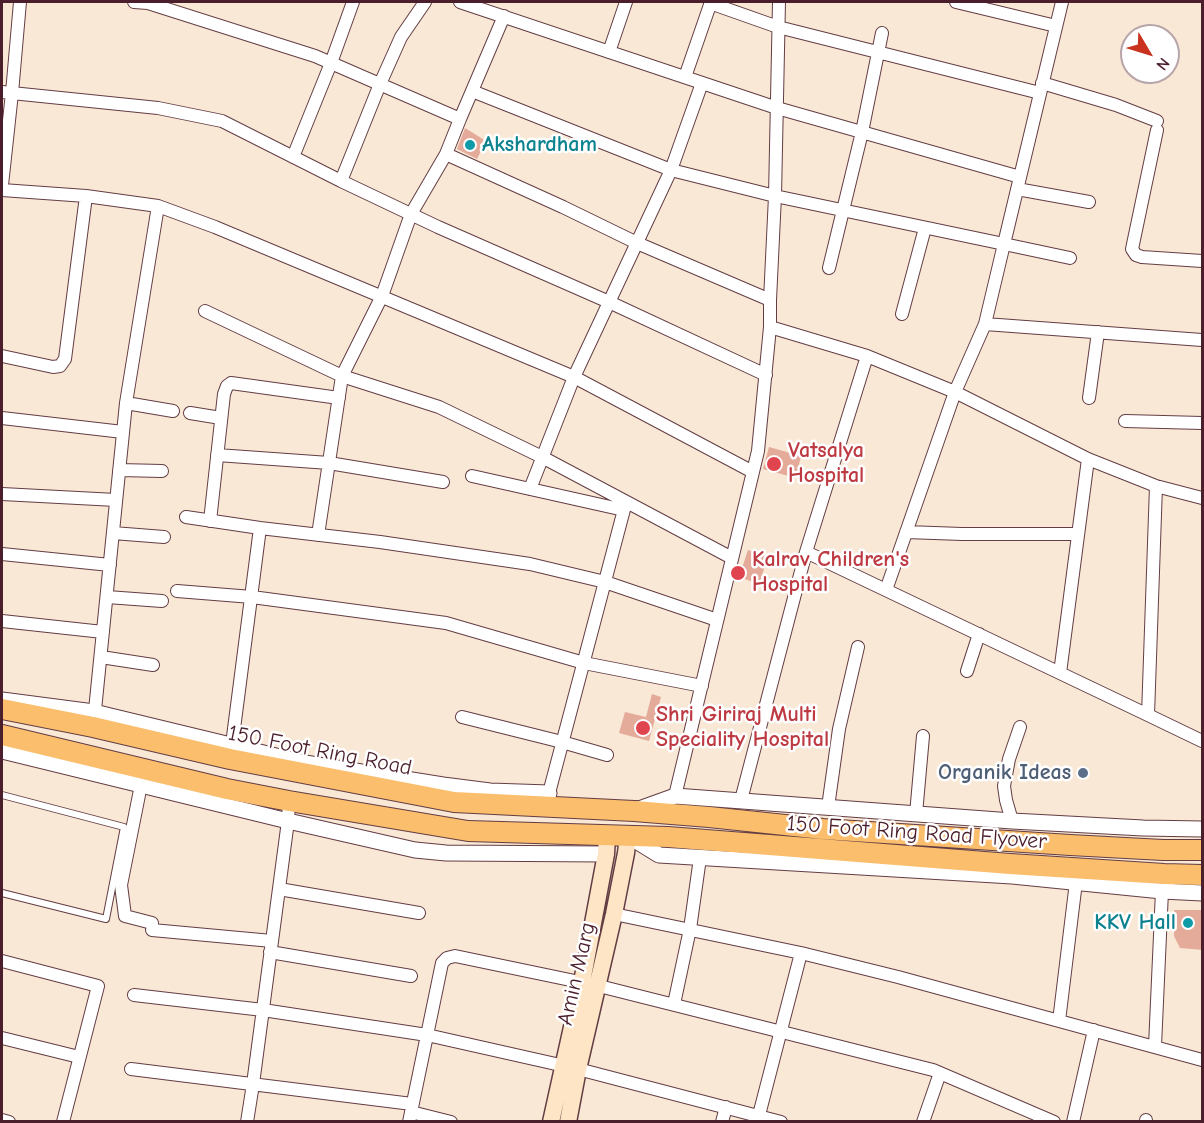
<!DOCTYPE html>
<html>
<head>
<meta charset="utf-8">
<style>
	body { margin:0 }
	#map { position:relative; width:1204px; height:1123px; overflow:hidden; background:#f8e8d5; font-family:"Comic Neue",sans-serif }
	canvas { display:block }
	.frame { position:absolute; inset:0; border:3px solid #4a1f2b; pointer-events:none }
	.north { position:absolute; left:1120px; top:24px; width:60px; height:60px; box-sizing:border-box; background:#fff; border:2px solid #b7a5aa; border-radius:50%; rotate:128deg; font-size:16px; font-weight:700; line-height:24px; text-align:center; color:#4a1f2b }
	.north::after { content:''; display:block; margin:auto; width:21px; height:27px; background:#c8321e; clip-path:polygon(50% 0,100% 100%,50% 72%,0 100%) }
</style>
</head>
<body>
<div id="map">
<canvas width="1204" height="1123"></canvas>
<div class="frame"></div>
<div class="north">N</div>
</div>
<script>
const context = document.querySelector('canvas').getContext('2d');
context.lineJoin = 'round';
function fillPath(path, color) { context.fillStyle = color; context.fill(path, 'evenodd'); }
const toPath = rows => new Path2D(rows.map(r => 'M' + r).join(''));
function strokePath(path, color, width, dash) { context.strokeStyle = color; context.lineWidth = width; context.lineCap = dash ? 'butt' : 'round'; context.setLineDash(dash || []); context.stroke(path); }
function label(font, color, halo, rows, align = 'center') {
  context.font = font + ' "Comic Neue",sans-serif'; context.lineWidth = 5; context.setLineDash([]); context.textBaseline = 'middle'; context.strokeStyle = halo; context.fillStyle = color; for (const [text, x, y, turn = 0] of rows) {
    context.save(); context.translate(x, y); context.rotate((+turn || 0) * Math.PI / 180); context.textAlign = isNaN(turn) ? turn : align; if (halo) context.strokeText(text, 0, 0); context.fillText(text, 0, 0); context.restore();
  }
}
fillPath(toPath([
	[465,128,486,141,477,159,457,149],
	[769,447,801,456,796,478,763,469],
	[748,550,768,557,759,584,739,577],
	[652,694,661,697,649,741,619,733,625,712,646,717],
	[1174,910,1203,910,1203,950,1180,948,1174,936]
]), '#e4ab9b');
const service = toPath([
	[2,795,124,827,106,919,2,893]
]);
const minor = toPath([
	[134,2,148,3,315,56,460,119,446,154,563,207,637,243,770,300],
	[460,2,777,108,1020,177],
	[956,2,1056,26],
	[1062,2,1004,244,1070,258],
	[710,3,778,27,1040,93],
	[609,52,626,2],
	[685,77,711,2],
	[1042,83,1116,105,1157,121],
	[472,91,671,170,702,83],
	[2,92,158,108,222,121,341,181,438,227,609,302,766,375],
	[460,119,504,16],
	[1157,130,1132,249,1136,255,1142,257,1202,261],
	[293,157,331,63,353,2],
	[341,181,380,84,401,37,425,2],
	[2,185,12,93,20,2],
	[1017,189,1089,202],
	[2,190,86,196,158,206,215,227,574,377,753,472],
	[829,268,862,132,882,33],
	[205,311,342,376,439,407,542,457,732,558],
	[902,314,925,228],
	[770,327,867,356,955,392,1088,459,1156,486,1202,498],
	[2,356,53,367,60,366,65,359,86,196],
	[1089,398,1098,332],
	[126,403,173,411],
	[190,413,221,418],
	[2,418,123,432],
	[1125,421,1202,423],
	[217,455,329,463,443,482],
	[119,470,162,471],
	[472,476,624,510],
	[530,489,574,377,671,170,775,196,1004,244,985,324,1202,340],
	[2,494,116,500],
	[186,517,260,528,380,542,530,564,605,582,717,620],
	[210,521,224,394,227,386,231,383,339,398],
	[906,532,962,534,1078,534],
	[113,533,164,537],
	[318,535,342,376,382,296,411,214,446,154],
	[806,552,867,356],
	[2,554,110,565],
	[886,590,955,392,985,324],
	[177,591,252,597,446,623,584,663,702,686],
	[107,597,162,601],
	[2,621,103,632],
	[101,657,153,665],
	[967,671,979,634],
	[1060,673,1088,459],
	[1148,715,1202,741],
	[462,717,562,742,607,755],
	[94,720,126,403,158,206],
	[231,752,260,528],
	[141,785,121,885,125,916,152,923],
	[549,793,626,502],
	[675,796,758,451,770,327,770,300,775,196,779,2],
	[741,800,806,552,1148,715,1156,486],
	[828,807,839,729,858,647],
	[916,814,923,736],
	[1012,821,1006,800,1004,786,1009,759,1020,727],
	[279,889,419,913],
	[614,914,801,953,759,1115],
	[152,930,272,941],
	[270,952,411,976],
	[801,953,898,977,1202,1060],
	[2,961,98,986,63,1122],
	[134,995,263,1010,427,1035,578,1069,781,1122],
	[674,1004,690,929,700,858],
	[1059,1021,1076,882],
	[2,1038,79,1057],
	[1155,1046,1162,891],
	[131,1069,412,1104],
	[411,1112,451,1122],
	[2,1120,9,1122],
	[247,1122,253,1084,288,821,289,801],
	[409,1122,442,963,447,958,455,956,599,986,933,1070,1054,1122],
	[722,1122,726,1107],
	[923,1122,940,1073],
	[1073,1122,1094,1030],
	[1146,1122,1146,1120]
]);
const tertiary = toPath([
	[2,700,94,712,305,763,443,785,490,791,549,793,545,807],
	[2,751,288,821,415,850,446,853,606,854],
	[639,809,675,796,1012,821,1143,828,1202,829],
	[628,836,659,855,1012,876,1162,891,1202,893]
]);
const secondary = toPath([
	[551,1122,582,982,606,854,607,836],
	[568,1122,578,1069,614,914,626,853,628,836]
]);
const trunk = toPath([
	[2,709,93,727,230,759,454,802,634,811,709,817,823,829,1070,845,1163,850,1202,850],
	[2,735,227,789,289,801,468,831,668,837,1010,864,1164,874,1202,875]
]);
strokePath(service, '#643d44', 8);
strokePath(minor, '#643d44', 14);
strokePath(tertiary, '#643d44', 17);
strokePath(secondary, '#643d44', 19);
strokePath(trunk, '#643d44', 22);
strokePath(service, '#fff', 6);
strokePath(minor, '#fff', 12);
strokePath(tertiary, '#fff', 15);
strokePath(secondary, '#fde5c5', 16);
strokePath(trunk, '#fabe6d', 20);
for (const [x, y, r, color] of [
	[470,145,6,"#0f9aa8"],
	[774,464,8,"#e0444e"],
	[738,573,8,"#e0444e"],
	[643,728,8,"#e0444e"],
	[1083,773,6,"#5c6f8a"],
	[1188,923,6,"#0f9aa8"]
]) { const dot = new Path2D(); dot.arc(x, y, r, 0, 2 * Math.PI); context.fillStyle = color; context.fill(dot); strokePath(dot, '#fff', 2); }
label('bold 22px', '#0d838f', '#fff', [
	["Akshardham",482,145],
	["KKV Hall",1176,923,"right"]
], 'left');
label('bold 22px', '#be3a42', '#fff', [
	["Vatsalya",788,451],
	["Hospital",788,476],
	["Kalrav Children's",752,560],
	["Hospital",752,585],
	["Shri Giriraj Multi",656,715],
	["Speciality Hospital",656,740]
], 'left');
label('22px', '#4a1f2b', '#fff', [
	["150 Foot Ring Road",320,751,11],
	["150 Foot Ring Road Flyover",917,833,4],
	["Amin Marg",577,974,-77]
]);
label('bold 22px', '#4e5e75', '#fff', [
	["Organik Ideas",1071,773]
], 'right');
</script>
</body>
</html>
